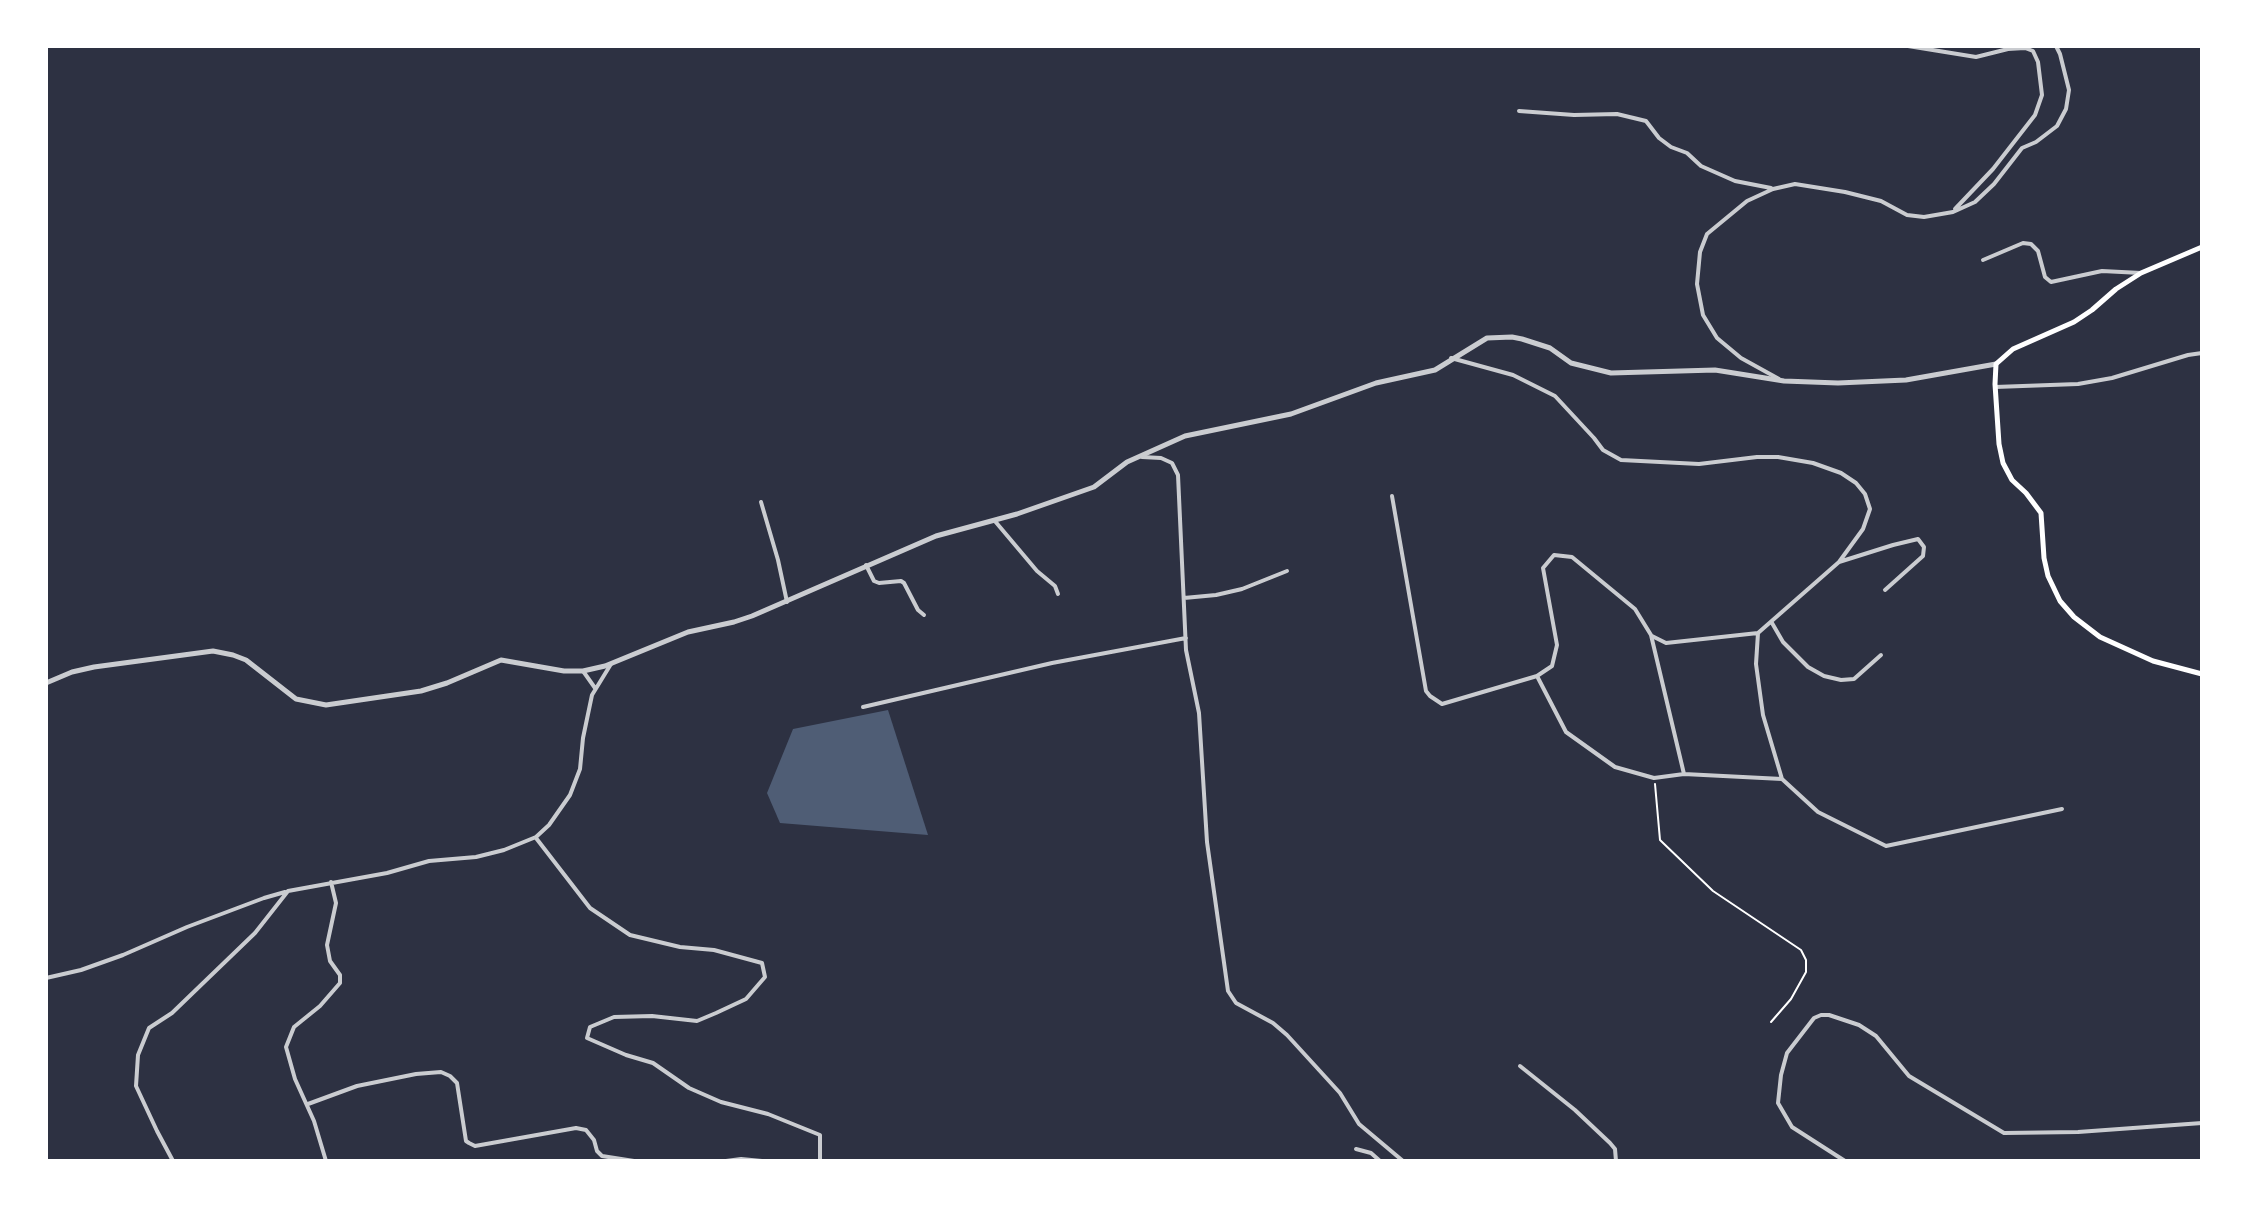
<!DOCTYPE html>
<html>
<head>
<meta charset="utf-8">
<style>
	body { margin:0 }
	#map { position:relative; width:2248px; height:1207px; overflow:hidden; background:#2d3142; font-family:"Space Grotesk",sans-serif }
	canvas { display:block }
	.frame { position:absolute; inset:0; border:48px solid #fff; pointer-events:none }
</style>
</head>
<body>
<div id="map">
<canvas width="2248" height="1207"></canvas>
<div class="frame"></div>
</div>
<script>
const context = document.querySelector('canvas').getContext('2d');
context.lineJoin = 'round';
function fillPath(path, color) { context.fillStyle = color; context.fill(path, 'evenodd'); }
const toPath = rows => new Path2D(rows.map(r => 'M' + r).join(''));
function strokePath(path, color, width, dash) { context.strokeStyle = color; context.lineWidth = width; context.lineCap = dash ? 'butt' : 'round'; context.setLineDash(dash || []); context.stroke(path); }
fillPath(toPath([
	[888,710,928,835,780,823,767,793,793,729]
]), '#4f5d75');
strokePath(toPath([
	[1655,784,1660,840,1713,891,1801,950,1806,960,1806,972,1791,999,1771,1022]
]), '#fff', 2);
strokePath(toPath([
	[1908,46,1976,57,2008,49,2025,48,2033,51,2038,62,2042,95,2035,115,1993,169,1955,209],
	[1519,111,1574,115,1617,114,1646,121,1659,138,1671,147,1687,153,1701,166,1735,181,1771,188],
	[1983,260,2023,243,2031,244,2038,251,2045,277,2051,282,2102,271,2141,273],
	[1451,358,1513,375,1555,396,1594,438,1603,450,1621,460,1699,464,1757,457,1778,457,1813,463,1841,473,1856,483,1865,494,1870,509,1863,529,1839,562],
	[1779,379,1741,358,1717,338,1703,315,1697,284,1700,252,1707,234,1747,201,1773,189,1795,184,1845,192,1881,201,1907,215,1924,217,1953,212,1975,202,1994,184,2022,148,2036,142,2057,126,2066,109,2069,90,2060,54,2056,46],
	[1995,387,2078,384,2112,378,2188,355,2202,353],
	[1142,457,1161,458,1172,463,1178,475,1186,650,1199,713,1207,842,1228,991,1236,1003,1273,1023,1287,1035,1340,1093,1359,1124,1403,1161],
	[1392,496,1426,691,1430,696,1442,704,1537,676,1552,666,1557,645,1543,568,1554,555,1572,557,1635,609,1651,635,1684,774],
	[761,502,778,560,787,602],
	[994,520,1037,571,1055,586,1058,594],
	[866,565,874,581,879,583,901,581,904,583,918,610,924,615],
	[1184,598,1216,595,1242,589,1287,571],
	[1772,623,1783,642,1808,667,1824,676,1841,680,1854,679,1881,655],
	[1758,633,1756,664,1763,715,1782,779,1818,812,1886,846,2062,809],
	[1652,636,1666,643,1758,633,1839,562,1893,545,1918,539,1924,547,1923,556,1885,590],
	[583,671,595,688],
	[1537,676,1566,732,1615,767,1654,778,1684,774,1782,779],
	[863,707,1052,663,1186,638],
	[536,838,590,908,630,935,680,947,714,950,762,963,765,977,746,999,716,1013,697,1021,652,1016,614,1017,590,1027,587,1038,626,1055,653,1063,689,1088,721,1102,768,1114,820,1135,820,1161],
	[46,978,81,970,123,955,187,927,264,898,285,892],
	[1520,1066,1575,1110,1610,1143,1615,1149,1616,1161],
	[308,1104,357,1086,416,1074,441,1072,450,1076,457,1083,466,1141,469,1143,475,1146,576,1128,586,1130,594,1140,597,1151,602,1156,634,1161],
	[1356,1149,1371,1153,1380,1161],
	[173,1161,157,1131,136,1086,138,1055,149,1028,172,1013,255,933,288,891,387,873,429,861,476,857,504,850,536,837,549,825,570,795,580,769,583,738,592,695,611,664],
	[326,1161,314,1121,295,1079,286,1047,294,1027,320,1006,340,983,340,975,330,961,327,945,336,903,331,882],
	[726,1161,741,1159,762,1161],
	[1845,1161,1792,1127,1778,1103,1781,1075,1787,1053,1814,1018,1821,1015,1829,1015,1859,1025,1876,1036,1909,1076,2004,1133,2078,1132,2202,1123]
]), '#caccd0', 4);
strokePath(toPath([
	[46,683,72,672,94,667,213,651,233,655,246,660,296,699,326,705,421,691,447,683,501,660,564,671,583,671,605,666,688,632,734,622,752,616,936,536,1017,514,1094,487,1127,462,1185,436,1291,414,1376,383,1435,370,1487,338,1512,337,1522,339,1550,348,1571,363,1611,373,1715,370,1784,381,1838,383,1906,380,1996,364]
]), '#caccd0', 5);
strokePath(toPath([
	[2202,247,2141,273,2116,289,2092,310,2074,322,2013,349,1996,364,1995,384,1999,444,2003,463,2012,480,2026,493,2041,513,2044,558,2048,576,2060,601,2074,617,2100,637,2153,661,2202,674]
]), '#fff', 5);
</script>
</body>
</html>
